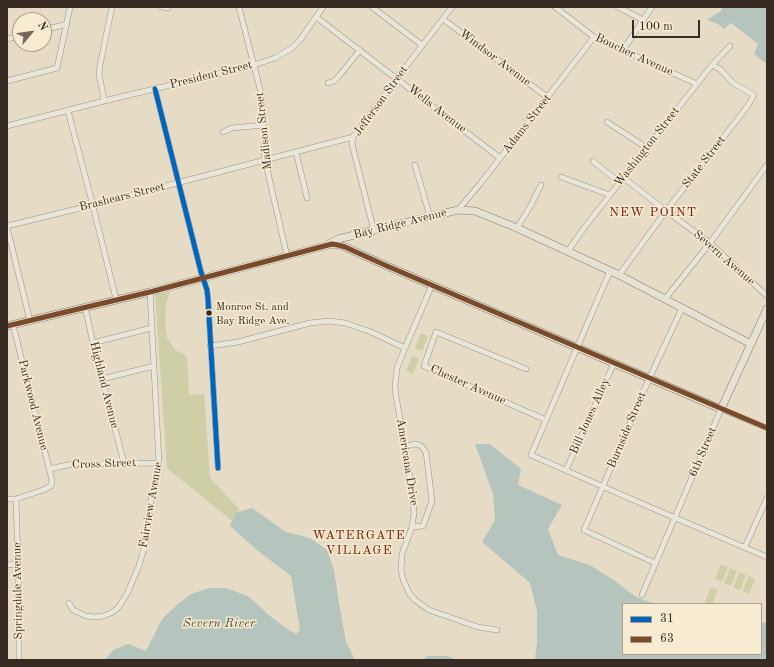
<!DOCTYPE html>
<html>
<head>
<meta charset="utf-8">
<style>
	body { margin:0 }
	#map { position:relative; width:774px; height:667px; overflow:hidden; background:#e6dcc5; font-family:"Old Standard TT",serif }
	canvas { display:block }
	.frame { position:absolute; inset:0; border:8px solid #382b23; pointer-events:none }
	.legend { position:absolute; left:622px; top:603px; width:140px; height:52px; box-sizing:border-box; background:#f7ecd1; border:1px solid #ab9f8b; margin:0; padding:5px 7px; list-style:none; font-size:12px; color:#382b23 }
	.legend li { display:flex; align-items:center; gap:8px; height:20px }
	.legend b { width:20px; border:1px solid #ab9f8b }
	.north { position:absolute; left:12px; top:12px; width:40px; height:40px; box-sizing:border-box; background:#f7ecd1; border:1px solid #ab9f8b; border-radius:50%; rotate:61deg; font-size:11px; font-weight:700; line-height:16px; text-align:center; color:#382b23 }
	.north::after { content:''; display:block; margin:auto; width:14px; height:18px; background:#75695c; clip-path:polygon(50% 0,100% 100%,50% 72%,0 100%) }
	.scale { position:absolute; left:632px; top:20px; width:68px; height:18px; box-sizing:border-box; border:2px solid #382b23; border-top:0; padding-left:5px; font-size:12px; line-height:14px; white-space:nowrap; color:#382b23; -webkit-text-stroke:3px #f7ecd1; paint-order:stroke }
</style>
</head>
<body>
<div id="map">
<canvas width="774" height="667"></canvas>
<div class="frame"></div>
<ul class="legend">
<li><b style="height:5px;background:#0065bd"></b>31</li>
<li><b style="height:5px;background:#7a4b2a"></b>63</li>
</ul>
<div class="north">N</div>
<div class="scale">100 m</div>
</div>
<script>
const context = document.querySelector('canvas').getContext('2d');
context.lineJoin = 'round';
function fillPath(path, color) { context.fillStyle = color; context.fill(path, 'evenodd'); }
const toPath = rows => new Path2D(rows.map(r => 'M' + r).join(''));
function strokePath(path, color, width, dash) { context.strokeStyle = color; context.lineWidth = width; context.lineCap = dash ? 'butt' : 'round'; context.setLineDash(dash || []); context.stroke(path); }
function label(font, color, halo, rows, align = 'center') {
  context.font = font + ' "Old Standard TT",serif'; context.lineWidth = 3; context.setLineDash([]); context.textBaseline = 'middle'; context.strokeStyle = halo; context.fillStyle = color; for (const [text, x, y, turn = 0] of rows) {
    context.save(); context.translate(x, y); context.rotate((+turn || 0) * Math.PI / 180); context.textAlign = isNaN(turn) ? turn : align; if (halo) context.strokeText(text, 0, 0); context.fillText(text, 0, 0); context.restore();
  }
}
fillPath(toPath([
	[170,292,166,304,165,323,167,338,175,350,187,356,189,395,204,394,210,478,239,509,231,520,167,468,155,294],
	[421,333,428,336,422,351,415,348],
	[412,356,419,359,413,374,406,371],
	[721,564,728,567,722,582,715,579],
	[730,568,737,571,731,586,724,583],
	[740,572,746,575,740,590,733,587],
	[749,576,755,579,749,594,742,591],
	[711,587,718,590,712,604,711,604,705,602]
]), '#cecea7');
fillPath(toPath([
	[721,7,767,7,767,64,754,54,758,44,731,23,724,29,718,24,707,20,722,10],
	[475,444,490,444,521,469,518,485,562,505,548,529,558,555,590,565,615,581,636,597,655,604,623,604,623,654,761,654,761,623,767,622,767,660,535,660,537,641,537,611,530,583,482,542,495,520,493,494],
	[252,508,286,532,310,538,327,550,334,570,339,603,346,642,355,660,105,660,113,650,128,644,146,651,162,619,178,604,191,594,209,588,226,588,248,596,269,615,283,626,296,634,300,630,291,576,258,551,230,526,235,513],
	[427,656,448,656,456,660,423,660]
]), '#b5c5bd');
const minor = toPath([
	[162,7,168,8],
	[239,7,262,97,264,125,264,151,265,160,287,256],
	[372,7,422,45],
	[555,7,594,37,697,84],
	[618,7,643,20],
	[316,17,500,158],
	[443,19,547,97],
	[44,30,67,24],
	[7,39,20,36],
	[623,50,652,7],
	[7,81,57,68,70,7],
	[328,83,334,81,339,76,360,50],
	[155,89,201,272,207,290,208,299,218,468],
	[104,101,103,94,99,75,100,65,112,7],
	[68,111,92,202,116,299],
	[607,122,647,148],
	[7,126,104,101,254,65,275,58,292,48,300,40,323,7],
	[223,132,232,128,264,125],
	[296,152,307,198],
	[593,161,620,183],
	[415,165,430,217],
	[561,177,610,195],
	[624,178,666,211,710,243,767,296],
	[458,210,480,184,594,37],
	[7,226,93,205,353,137],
	[7,227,30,321],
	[517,228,531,205,541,185],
	[374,231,353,148,352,143,353,137,397,78,452,7],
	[568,251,584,228,697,84,712,65,730,46],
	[610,271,531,455,638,502,767,557],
	[619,275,666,211,747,107,754,95,733,83,720,69,712,65],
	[432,285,405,348,397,368,395,386,396,396,412,490,414,513,412,527,402,554,401,570,403,579,409,593,415,600,429,610,478,627,497,630],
	[665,299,710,243,767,165],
	[85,307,93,343,124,463],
	[93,343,151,328],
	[210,346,238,342,310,323,329,321,345,323,354,326,371,332,405,348],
	[526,369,436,332,424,366,546,420],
	[102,379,154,366],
	[404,446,416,444,421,446,426,452,432,501,423,526,412,527],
	[49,469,72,464,159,463],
	[566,470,614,363],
	[7,499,16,499,43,490,51,486,52,480,13,325],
	[16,499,19,594,19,660],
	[745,547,767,498],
	[655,563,584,530,649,379,682,308],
	[7,565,18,564],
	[642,595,721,409,767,428],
	[69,603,73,610,86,616,95,617,103,616,111,613,118,608,127,594,139,566,147,537,151,500,159,471,159,463,150,292]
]);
const major = toPath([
	[329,244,332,242,338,239,458,210,475,211,517,228,619,275,751,344],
	[7,326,150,292,332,244,338,245,345,247,387,266,721,409,767,309]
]);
strokePath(minor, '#9b9386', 6);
strokePath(major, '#827c70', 8);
strokePath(minor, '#eae5d9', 5);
strokePath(major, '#e6e1d3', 7);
strokePath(toPath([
	[155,89,201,272,207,290,208,299,218,468]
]), '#0065bd', 5);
strokePath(toPath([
	[7,326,150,292,332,244,338,245,345,247,387,266,767,428]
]), '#7a4b2a', 5);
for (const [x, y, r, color] of [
	[209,313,3.5,"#382b23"]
]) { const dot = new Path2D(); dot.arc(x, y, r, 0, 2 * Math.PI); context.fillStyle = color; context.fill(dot); strokePath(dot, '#f7ecd1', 1.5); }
label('11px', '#382b23', '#f7ecd1', [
	["Monroe St. and",216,307],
	["Bay Ridge Ave.",216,321]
], 'left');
label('12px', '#382b23', '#f7ecd1', [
	["Boucher Avenue",634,55,25],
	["Windsor Avenue",495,58,37],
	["President Street",211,75,-14],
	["Jefferson Street",381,101,-54],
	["Wells Avenue",437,109,38],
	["Adams Street",527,124,-52],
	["Madison Street",264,131,-96],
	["Washington Street",647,147,-52],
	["State Street",704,162,-52],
	["Brashears Street",122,197,-14],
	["Bay Ridge Avenue",400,224,-14],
	["Severn Avenue",724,258,41],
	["Highland Avenue",104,385,76],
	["Chester Avenue",468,385,24],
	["Parkwood Avenue",33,405,76],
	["Bill Jones Alley",590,416,-66],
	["Burnside Street",627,430,-67],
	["6th Street",703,452,-67],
	["Americana Drive",407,462,81],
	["Cross Street",104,464,-2],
	["Fairview Avenue",151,505,-80],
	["Springdale Avenue",18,591,-91]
]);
context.letterSpacing = '1px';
label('13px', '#7a1f14', '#f7ecd1', [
	["NEW POINT",653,213],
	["WATERGATE",359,536],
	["VILLAGE",359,551]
]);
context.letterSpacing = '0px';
label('italic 13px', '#524f48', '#f7ecd1', [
	["Severn River",219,624]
]);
</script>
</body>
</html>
